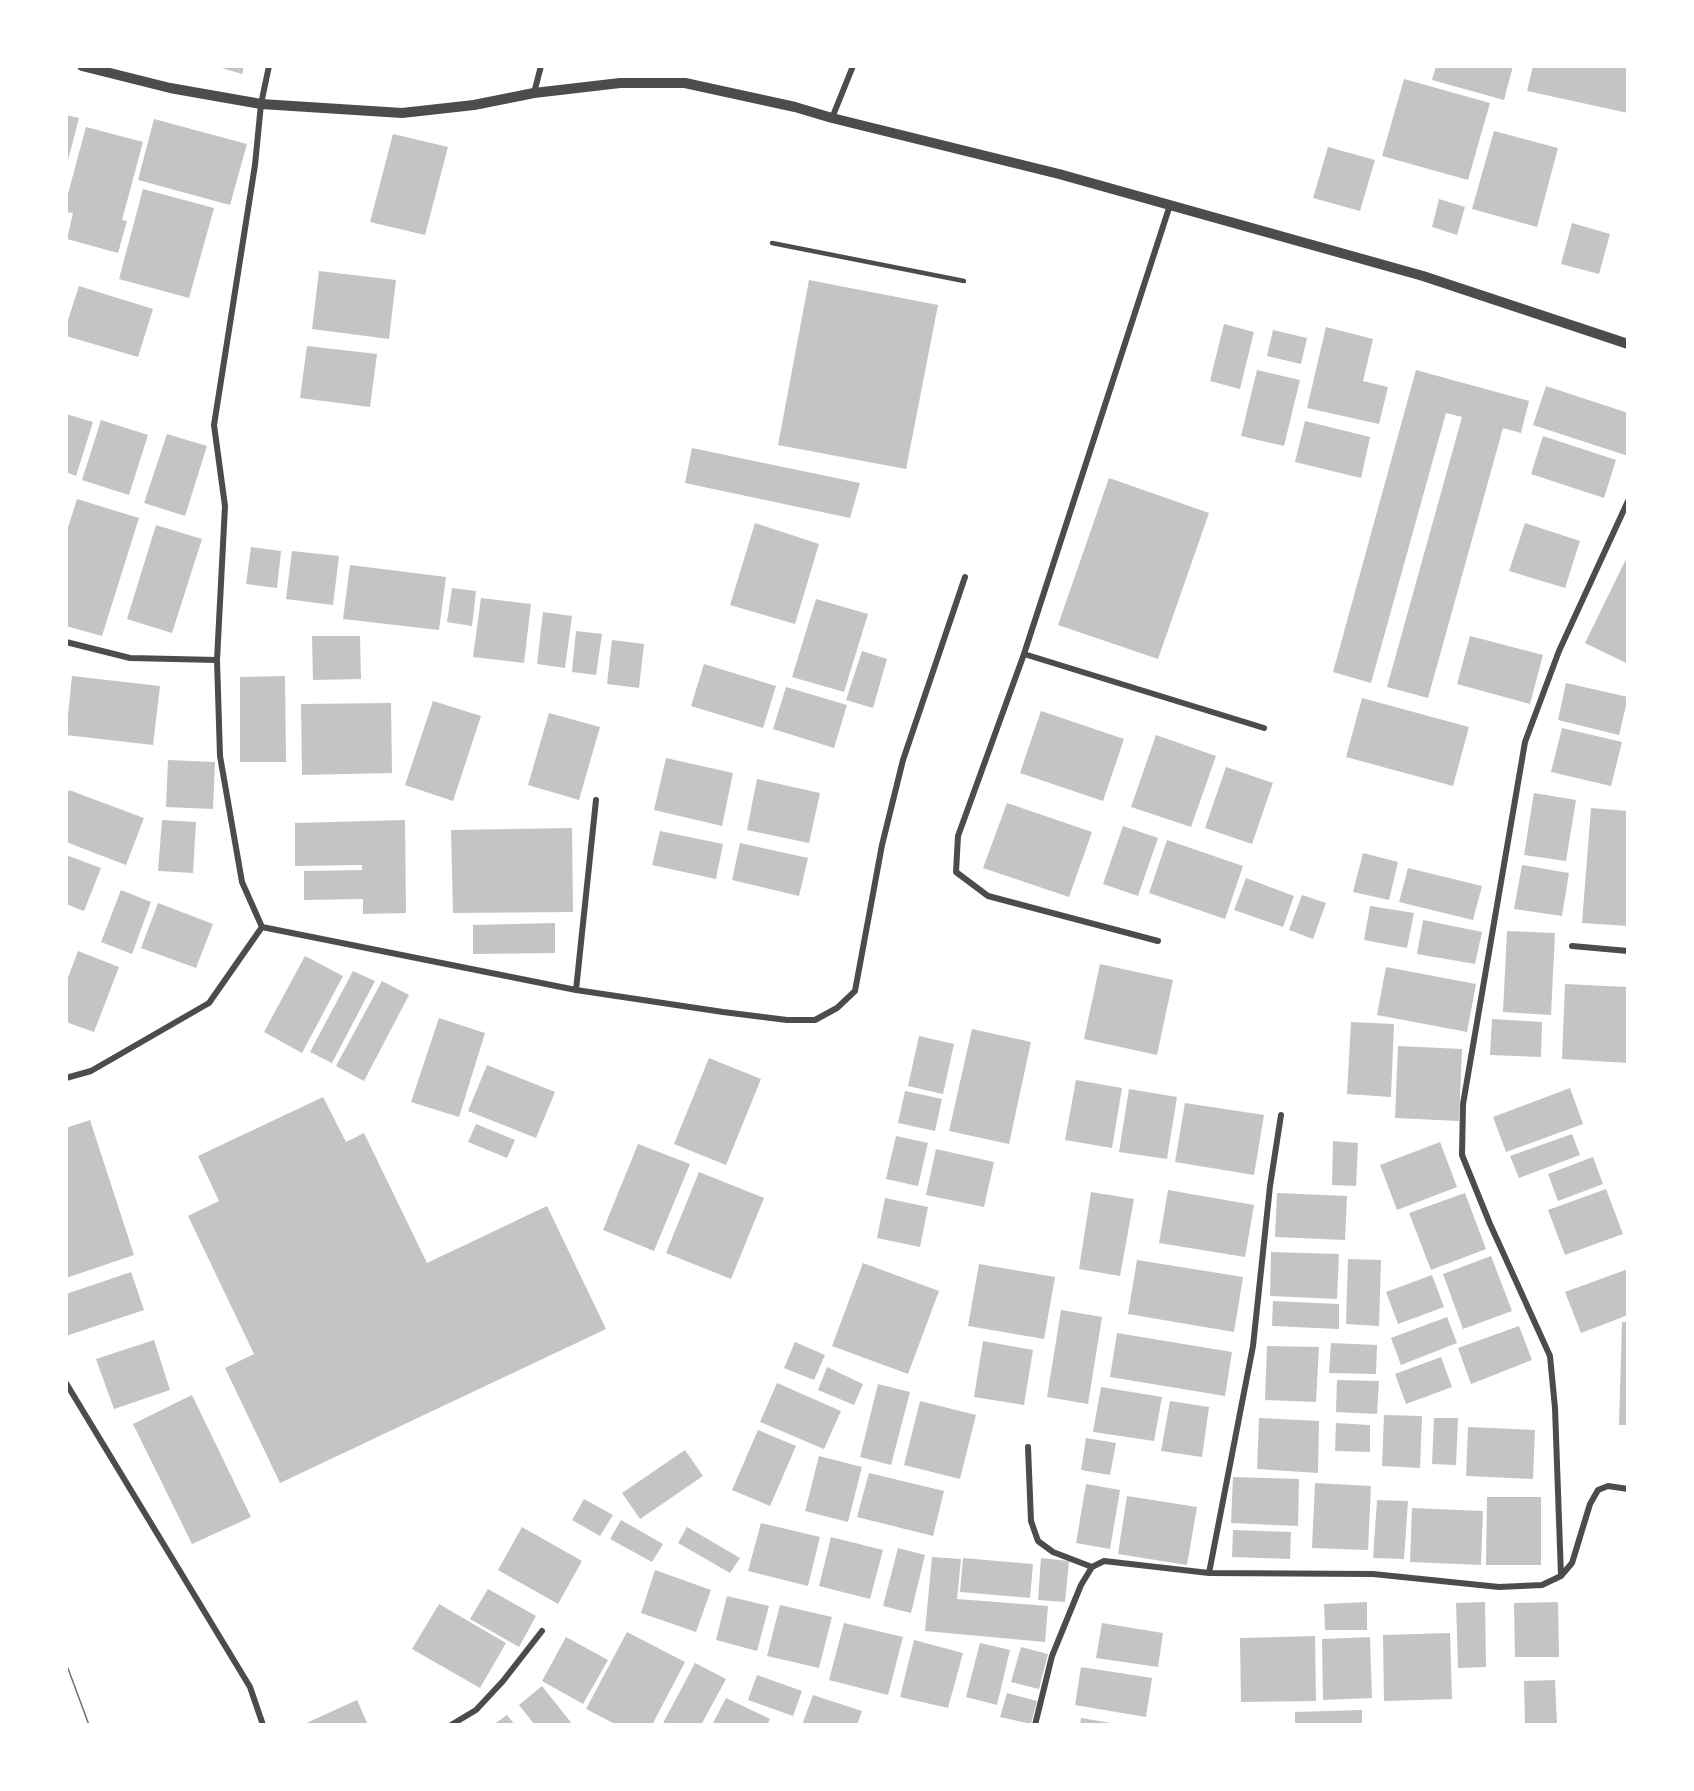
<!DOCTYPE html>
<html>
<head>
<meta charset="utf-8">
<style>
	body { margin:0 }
	#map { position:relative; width:1694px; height:1791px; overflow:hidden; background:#fff; font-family:Rubik,sans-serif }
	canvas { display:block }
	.frame { position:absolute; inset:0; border:68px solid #fff; pointer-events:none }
</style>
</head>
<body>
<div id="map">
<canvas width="1694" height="1791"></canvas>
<div class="frame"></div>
</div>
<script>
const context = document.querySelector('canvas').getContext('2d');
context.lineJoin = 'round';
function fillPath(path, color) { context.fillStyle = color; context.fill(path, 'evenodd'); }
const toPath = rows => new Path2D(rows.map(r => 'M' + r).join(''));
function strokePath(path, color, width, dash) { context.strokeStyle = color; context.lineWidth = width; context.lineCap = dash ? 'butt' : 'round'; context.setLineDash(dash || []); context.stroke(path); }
fillPath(toPath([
	[215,66,244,66,242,74],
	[1436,66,1513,66,1504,100,1432,80],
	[1533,66,1628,66,1628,113,1527,91],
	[1404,79,1490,103,1468,180,1382,156],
	[66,115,79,118,67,164,66,164],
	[154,119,247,144,230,205,138,180],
	[86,127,143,142,122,220,127,221,118,253,67,239,73,213,66,212,66,201],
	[1494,131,1558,148,1537,227,1472,209],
	[393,134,448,147,425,235,370,222],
	[1328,147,1375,160,1360,211,1313,198],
	[143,189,214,208,189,298,119,279],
	[1439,199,1465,207,1457,235,1432,227],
	[1572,223,1610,234,1599,274,1561,264],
	[319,271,396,280,389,339,312,329],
	[809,280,938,305,906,469,778,445],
	[79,286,153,309,138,357,66,336,66,326],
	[1224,324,1254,332,1240,389,1210,381],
	[1326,327,1373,339,1363,381,1388,387,1379,424,1307,408],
	[1273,330,1307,338,1301,364,1267,356],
	[307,346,377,354,370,407,300,398],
	[1257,370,1300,380,1284,446,1241,436],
	[1416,370,1529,401,1521,433,1503,428,1428,698,1387,687,1462,417,1446,413,1371,683,1333,672],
	[1546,386,1628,413,1628,456,1533,425],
	[66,414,93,422,76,476,66,472],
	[101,420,148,435,129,495,82,480],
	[1305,421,1370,437,1361,478,1295,462],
	[167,434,207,446,185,516,144,503],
	[1543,436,1616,460,1604,498,1531,474],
	[692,448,860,483,850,518,685,483],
	[1109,478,1209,513,1158,659,1058,625],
	[77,499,139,518,102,636,66,626,66,534],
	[755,523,819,544,795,624,730,605],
	[1525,523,1580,541,1565,588,1509,571],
	[156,525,202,539,172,633,127,619],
	[251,547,281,551,277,588,246,584],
	[292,551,339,556,333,605,286,599],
	[1628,555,1628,664,1585,643],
	[350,565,446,577,439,630,343,619],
	[452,588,476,591,472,626,447,622],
	[481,598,531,604,524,663,473,657],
	[816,599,868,614,844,692,792,677],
	[543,612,572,616,565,668,537,664],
	[576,631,602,634,596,675,572,672],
	[312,636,360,636,361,679,313,680],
	[1470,636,1543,655,1530,704,1457,684],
	[612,640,644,644,639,688,607,684],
	[862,651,887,659,873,708,846,700],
	[704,664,776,686,763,728,691,706],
	[72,676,160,686,153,745,66,735],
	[285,676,286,762,240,762,240,677],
	[1566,683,1628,697,1619,735,1558,720],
	[786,687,847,705,834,748,773,729],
	[1362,698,1469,727,1453,786,1346,757],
	[433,701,481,716,453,801,405,785],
	[391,703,392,773,302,775,301,704],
	[1041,711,1124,739,1103,801,1020,773],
	[549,713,600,727,579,800,528,785],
	[1562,728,1622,742,1611,786,1551,772],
	[1156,735,1216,756,1191,827,1131,807],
	[666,758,733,773,722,826,654,810],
	[168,760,215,762,213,809,166,807],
	[1226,767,1273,783,1252,844,1205,828],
	[757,779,820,793,809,843,747,830],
	[69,790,144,818,126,865,66,842,66,797],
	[1534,793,1576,800,1566,861,1524,855],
	[1007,803,1092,832,1069,897,983,868],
	[1591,808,1628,811,1628,926,1582,923],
	[162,820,196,822,193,873,158,871],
	[405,820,406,913,363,914,363,899,304,900,304,871,362,870,362,865,295,866,295,823],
	[1123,826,1158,838,1138,896,1103,884],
	[572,828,573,912,453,913,451,830],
	[660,831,723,844,716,879,652,865],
	[1167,840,1243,866,1225,919,1149,893],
	[740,843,808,858,799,896,732,880],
	[1363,853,1398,862,1389,900,1353,892],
	[66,855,101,868,84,911,66,904],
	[1522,865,1569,873,1562,916,1514,909],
	[1408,868,1482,886,1473,920,1399,902],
	[1246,878,1294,896,1283,927,1234,910],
	[121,890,151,902,132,954,101,942],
	[1302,895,1326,903,1313,939,1289,930],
	[158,903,213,924,196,968,141,948],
	[1370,906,1414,913,1407,948,1364,940],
	[1423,920,1482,932,1475,964,1417,954],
	[555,923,555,953,473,954,473,925],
	[1507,931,1555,933,1551,1015,1503,1012],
	[78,951,119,967,94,1032,66,1022,66,983],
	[305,956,343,976,302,1053,264,1032],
	[1100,964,1173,980,1157,1055,1084,1039],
	[1386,967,1476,984,1467,1032,1377,1015],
	[353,971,375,981,332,1063,310,1052],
	[382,981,409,995,364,1081,336,1066],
	[1565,984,1628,987,1628,1063,1562,1059],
	[439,1018,485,1033,459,1117,411,1102],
	[1492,1019,1542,1022,1541,1057,1490,1055],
	[1351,1022,1394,1024,1391,1097,1347,1094],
	[972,1029,1031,1042,1009,1144,949,1131],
	[919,1036,954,1044,943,1094,908,1086],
	[1398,1046,1462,1049,1459,1121,1395,1118],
	[709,1058,761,1079,726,1165,674,1144],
	[487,1065,555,1092,536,1138,468,1111],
	[1076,1080,1122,1088,1112,1148,1065,1140],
	[1570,1088,1583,1124,1506,1152,1493,1117],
	[1129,1089,1177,1097,1167,1159,1119,1152],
	[905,1091,942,1099,935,1131,898,1123],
	[323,1097,346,1142,364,1133,427,1263,547,1206,606,1329,280,1483,225,1368,254,1354,188,1216,219,1201,198,1156],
	[1185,1103,1264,1115,1254,1175,1175,1162],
	[90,1120,134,1255,66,1278,66,1128],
	[476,1124,515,1140,507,1158,468,1142],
	[1572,1134,1580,1155,1519,1178,1510,1156],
	[896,1136,928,1143,918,1186,886,1179],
	[1333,1141,1358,1143,1356,1186,1332,1185],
	[1440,1142,1457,1187,1397,1210,1380,1165],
	[638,1144,690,1164,654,1251,603,1230],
	[936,1149,994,1162,984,1207,926,1195],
	[1593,1157,1603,1184,1558,1201,1548,1174],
	[699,1172,764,1198,731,1279,666,1253],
	[1606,1189,1623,1234,1565,1255,1548,1210],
	[1168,1190,1254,1205,1245,1257,1159,1243],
	[1091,1192,1134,1199,1120,1276,1079,1269],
	[1277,1193,1347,1196,1345,1240,1275,1237],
	[1465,1193,1486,1249,1431,1270,1409,1213],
	[885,1198,928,1207,920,1247,877,1238],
	[1271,1252,1339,1254,1337,1299,1270,1296],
	[1491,1256,1512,1311,1463,1329,1443,1274],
	[1348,1259,1381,1260,1379,1326,1346,1324],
	[1137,1260,1243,1277,1234,1332,1128,1314],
	[863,1263,939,1291,908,1374,832,1346],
	[979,1264,1055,1277,1044,1339,968,1326],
	[1628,1269,1628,1315,1581,1333,1565,1292],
	[131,1272,144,1310,66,1336,66,1294],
	[1432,1275,1444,1307,1398,1324,1386,1292],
	[1273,1301,1339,1304,1339,1329,1272,1326],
	[1061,1310,1102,1317,1088,1404,1047,1397],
	[1447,1317,1457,1343,1401,1365,1391,1338],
	[1622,1322,1628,1322,1628,1425,1619,1425],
	[1519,1326,1532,1360,1471,1384,1458,1348],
	[1117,1333,1232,1352,1225,1396,1110,1377],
	[154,1340,170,1390,114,1409,96,1359],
	[983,1341,1033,1350,1024,1405,974,1397],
	[795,1342,825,1355,814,1380,784,1368],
	[1331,1343,1377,1345,1376,1374,1329,1373],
	[1267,1346,1319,1347,1316,1402,1265,1400],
	[1441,1357,1452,1387,1406,1404,1395,1374],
	[827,1367,863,1384,854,1405,818,1390],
	[1337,1380,1379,1381,1377,1414,1336,1412],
	[777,1383,841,1411,824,1449,760,1422],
	[878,1384,910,1392,891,1465,860,1457],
	[1101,1387,1162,1397,1154,1441,1093,1432],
	[192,1395,251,1517,192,1544,133,1424],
	[920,1401,976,1415,960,1479,904,1465],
	[1170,1401,1209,1407,1202,1457,1161,1451],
	[1384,1415,1422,1416,1420,1468,1382,1466],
	[1259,1418,1319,1421,1318,1473,1257,1469],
	[1434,1418,1458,1418,1456,1465,1432,1464],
	[1336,1423,1370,1425,1370,1452,1335,1451],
	[1468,1427,1535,1430,1533,1479,1466,1476],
	[758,1430,796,1446,770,1506,732,1490],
	[1086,1438,1116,1443,1110,1475,1081,1470],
	[685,1450,703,1476,640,1519,622,1493],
	[819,1456,862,1467,848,1522,805,1511],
	[869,1473,944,1491,933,1536,857,1517],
	[1233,1477,1299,1479,1298,1526,1231,1523],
	[1315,1483,1371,1486,1368,1550,1312,1548],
	[1086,1484,1120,1490,1110,1549,1076,1543],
	[1127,1496,1197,1507,1187,1565,1118,1554],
	[1487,1497,1541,1497,1541,1565,1486,1565],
	[584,1499,613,1515,600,1536,572,1520],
	[1377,1500,1408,1501,1404,1559,1373,1558],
	[1412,1508,1483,1511,1481,1565,1410,1562],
	[621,1520,663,1544,652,1562,610,1539],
	[761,1523,820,1537,808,1586,748,1571],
	[522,1527,582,1561,558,1604,498,1570],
	[687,1527,740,1558,730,1573,678,1543],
	[1233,1530,1291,1532,1290,1559,1232,1557],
	[831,1537,883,1550,870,1599,819,1586],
	[898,1548,925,1555,911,1613,883,1606],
	[932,1557,961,1559,957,1599,1048,1606,1045,1642,925,1631],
	[963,1558,1033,1564,1030,1598,960,1592],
	[1041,1558,1069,1561,1065,1602,1038,1600],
	[655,1570,711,1590,696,1632,641,1613],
	[488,1589,536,1616,519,1647,470,1619],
	[727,1596,769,1606,757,1651,716,1640],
	[1367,1602,1367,1630,1325,1630,1324,1604],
	[1485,1602,1486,1667,1458,1668,1456,1603],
	[1558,1602,1559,1657,1515,1657,1514,1603],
	[439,1604,506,1643,480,1688,412,1649],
	[780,1605,832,1617,819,1668,767,1656],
	[844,1623,903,1637,888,1695,829,1680],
	[1102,1623,1163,1633,1158,1667,1096,1658],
	[627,1632,685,1662,652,1725,617,1725,586,1709],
	[1450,1633,1452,1699,1384,1701,1383,1635],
	[1315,1636,1316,1701,1241,1702,1240,1638],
	[566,1637,608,1660,583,1704,542,1681],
	[1370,1637,1372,1698,1323,1700,1322,1639],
	[914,1640,963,1653,948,1708,900,1697],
	[980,1643,1010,1650,997,1705,966,1697],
	[1021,1647,1048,1654,1039,1689,1011,1682],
	[695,1663,726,1679,701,1725,662,1725],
	[1081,1667,1152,1678,1146,1717,1075,1705],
	[757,1675,802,1691,793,1716,748,1700],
	[1555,1680,1557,1725,1525,1725,1524,1681],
	[542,1686,573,1725,535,1725,519,1705],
	[1007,1693,1037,1701,1031,1724,1000,1717],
	[813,1695,862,1711,857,1725,802,1725],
	[726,1698,770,1719,767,1725,712,1725],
	[357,1700,368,1725,302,1725],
	[1362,1710,1362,1725,1295,1725,1295,1712],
	[507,1715,515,1725,493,1725],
	[1081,1718,1117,1724,1117,1725,1080,1725]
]), '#c4c4c4');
strokePath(toPath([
	[772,243,964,281]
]), '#4c4c4c', 4.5);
strokePath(toPath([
	[534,93,541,66],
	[832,118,853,66],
	[66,642,130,658,217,660],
	[1024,654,1264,728],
	[262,927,576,990,723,1012,787,1020,815,1020,837,1008,855,991,882,845,903,760,965,577],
	[1158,941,988,896,956,872,958,836,1024,654,1170,205],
	[1572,946,1628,951],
	[576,990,596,800],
	[66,1078,91,1071,209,1003,262,927,242,882,220,756,217,660,225,506,214,425,255,165,261,104,269,66],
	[66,1383,250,1687,263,1725],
	[1028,1447,1031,1521,1038,1541,1053,1552,1092,1567],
	[1209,1573,1253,1346,1270,1186,1281,1115],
	[1561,1576,1555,1408,1550,1356,1490,1224,1462,1155,1463,1104,1525,742,1559,651,1628,501],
	[451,1725,476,1710,503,1681,542,1631],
	[1035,1725,1052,1656,1081,1585,1092,1567,1104,1561,1209,1573,1373,1574,1499,1587,1542,1585,1561,1576,1572,1563,1590,1504,1598,1490,1608,1486,1628,1489]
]), '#4c4c4c', 6);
strokePath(toPath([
	[82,66,170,88,261,104,402,113,474,105,534,93,620,83,685,83,795,107,832,118,1059,174,1423,276,1628,344]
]), '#4c4c4c', 10);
strokePath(toPath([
	[66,1663,89,1725]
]), '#707070', 1.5);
</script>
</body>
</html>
